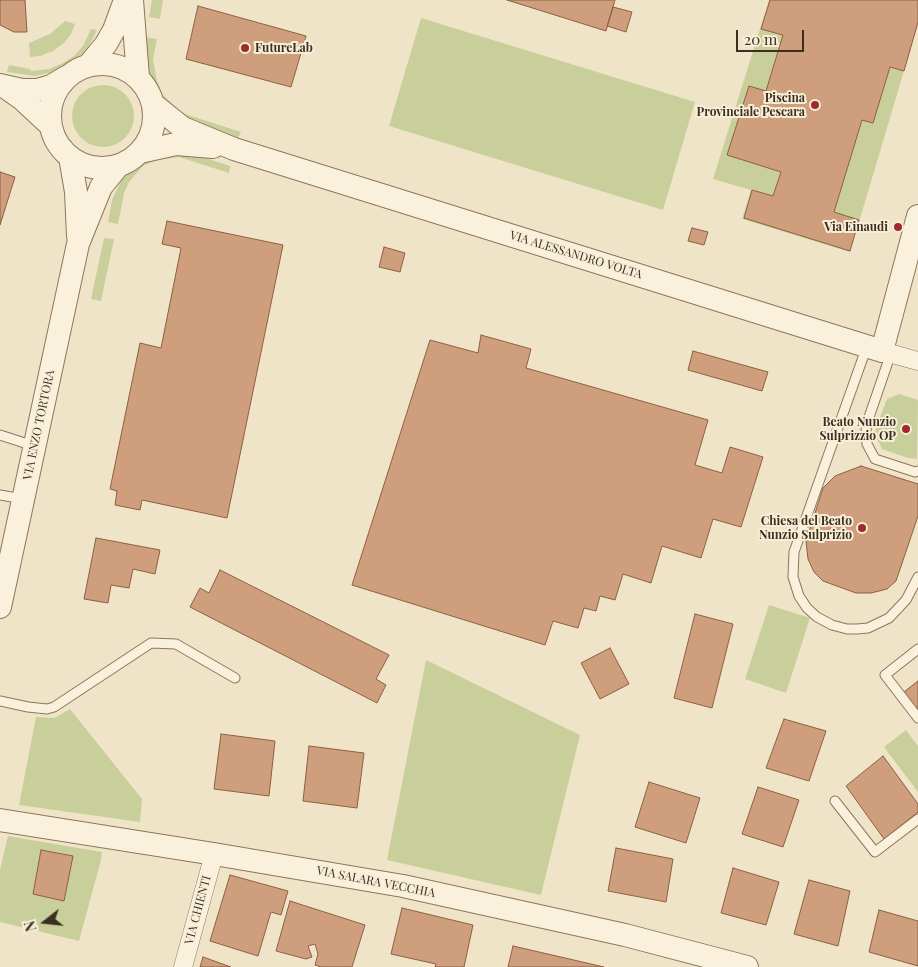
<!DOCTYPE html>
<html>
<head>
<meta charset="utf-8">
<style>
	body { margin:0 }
	#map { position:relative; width:918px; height:967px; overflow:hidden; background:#f0e4c8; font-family:"Playfair Display",serif }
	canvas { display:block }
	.north { position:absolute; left:20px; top:897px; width:50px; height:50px; -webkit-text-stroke:4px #f7eed8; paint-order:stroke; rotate:254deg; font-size:14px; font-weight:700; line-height:20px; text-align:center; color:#3d2e20 }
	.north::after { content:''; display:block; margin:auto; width:18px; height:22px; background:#3d2e20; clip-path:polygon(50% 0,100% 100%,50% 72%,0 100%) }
	.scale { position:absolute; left:736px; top:30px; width:68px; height:22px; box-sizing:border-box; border:2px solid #3d2e20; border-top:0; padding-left:6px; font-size:15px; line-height:18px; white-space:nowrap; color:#3d2e20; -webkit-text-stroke:4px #f7eed8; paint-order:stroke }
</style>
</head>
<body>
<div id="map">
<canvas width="918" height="967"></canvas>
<div class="north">N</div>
<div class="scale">20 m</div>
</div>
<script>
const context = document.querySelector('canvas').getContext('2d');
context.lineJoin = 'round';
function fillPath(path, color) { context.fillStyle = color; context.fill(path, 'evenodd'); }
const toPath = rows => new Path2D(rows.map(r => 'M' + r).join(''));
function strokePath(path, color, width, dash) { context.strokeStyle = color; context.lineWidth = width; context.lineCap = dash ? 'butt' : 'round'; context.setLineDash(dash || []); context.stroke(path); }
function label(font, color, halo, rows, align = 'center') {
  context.font = font + ' "Playfair Display",serif'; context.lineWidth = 4; context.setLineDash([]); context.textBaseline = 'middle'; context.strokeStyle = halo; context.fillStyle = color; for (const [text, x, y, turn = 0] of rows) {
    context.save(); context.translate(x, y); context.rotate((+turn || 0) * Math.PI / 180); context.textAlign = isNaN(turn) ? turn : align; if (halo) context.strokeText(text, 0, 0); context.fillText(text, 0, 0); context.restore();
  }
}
fillPath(toPath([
	[152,0,163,0,160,19,149,17],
	[769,0,918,0,918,24,850,252,742,219,751,190,713,179],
	[421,18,695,102,663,210,389,126],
	[65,21,75,24,71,34,64,43,53,51,40,56,30,57,29,43,50,34],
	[91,29,97,30,90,44,85,52,69,66,49,73,35,76,7,72,9,65,30,69,31,71,49,69,63,63,74,56,83,46],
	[146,37,157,39,153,59,157,81,163,95,182,113,241,132,238,139,191,124,157,97,148,79],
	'72 116a31 31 0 1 1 62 0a31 31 0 1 1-62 0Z',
	[174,151,203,157,230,166,229,173,179,157,156,160,143,166,129,182,124,193,118,224,108,222,112,200,124,174,141,160],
	[104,238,114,239,101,301,91,299],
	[899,394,918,400,917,459,908,458,882,449,875,434,876,427,887,399],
	[769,605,810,618,786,693,745,679],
	[426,660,580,735,541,895,387,860],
	[70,709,142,799,140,822,19,805,36,717,55,718],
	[906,730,918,746,918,792,884,747],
	[8,836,102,852,101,860,79,941,0,922,0,870]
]), '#c9cf9b');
const building = toPath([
	[0,0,25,0,27,32,14,32,0,25,0,0],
	[507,0,615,0,606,31,507,0],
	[770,0,918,0,918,22,904,71,890,67,873,123,862,120,834,212,859,220,850,251,744,218,752,190,773,196,781,172,727,155,749,86,766,91,783,35,761,29,770,0],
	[198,6,306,36,291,87,186,59,198,6],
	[613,7,632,12,626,32,607,26,613,7],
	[0,172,15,177,0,225,0,172],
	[167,221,283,245,227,518,142,500,140,510,115,505,117,491,110,489,140,343,161,348,181,248,162,244,167,221],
	[692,228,708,232,704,245,688,241,692,228],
	[384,247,405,253,400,272,379,267,384,247],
	[481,335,531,349,526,368,708,420,695,465,722,473,730,447,763,457,741,527,713,519,701,558,662,546,651,583,623,574,615,600,600,596,596,611,584,608,578,628,553,621,545,645,352,585,430,340,478,353,481,335],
	[693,351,768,372,762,391,688,370,693,351],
	[861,466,918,484,918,516,896,581,887,589,871,593,856,593,823,581,814,572,808,559,806,541,823,488,835,476,861,466],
	[96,538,160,550,155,574,133,569,129,588,111,585,108,603,84,599,96,538],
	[220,570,389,655,376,679,386,685,377,703,190,607,200,588,209,593,220,570],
	[695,614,733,624,712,708,674,698,695,614],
	[610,648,629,684,600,699,581,663,610,648],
	[918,681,918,710,904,692,918,681],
	[784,719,826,731,809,781,766,768,784,719],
	[221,734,275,741,269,796,214,789,221,734],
	[309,746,364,753,357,808,303,801,309,746],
	[883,756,918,804,918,812,884,839,846,786,883,756],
	[649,782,700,798,686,843,635,827,649,782],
	[758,787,799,800,783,847,742,834,758,787],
	[616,848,673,859,666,902,608,891,616,848],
	[41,850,73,856,64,901,33,894,41,850],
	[733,868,779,882,766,925,721,913,733,868],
	[230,875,288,891,281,915,271,912,258,956,210,941,230,875],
	[809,880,850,891,838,946,794,934,809,880],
	[290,901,365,925,352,967,321,967,315,965,318,954,315,944,308,946,312,957,306,959,276,951,290,901],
	[402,908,473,925,464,967,435,967,436,964,391,954,402,908],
	[879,910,918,921,918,966,869,952,879,910],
	[513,946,604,967,508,967,513,946],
	[203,957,231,967,200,967,203,957]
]);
fillPath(building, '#cf9f7d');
strokePath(building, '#8d5f41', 1);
const service = toPath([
	[867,346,794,552,793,577,799,596,807,608,817,617,832,625,847,629,857,629,868,628,889,618,906,600,918,577],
	[891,353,866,426,867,444,875,459,915,472,918,471],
	[0,435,34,446],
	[0,495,23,499],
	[918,649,885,675,918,718],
	[0,701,28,707,47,709,54,707,151,643,176,644,235,678],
	[835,801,875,852,918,819]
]);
const minor = toPath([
	[882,351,918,361],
	[183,967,214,854]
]);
const tertiary = toPath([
	[132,0,138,77],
	'50 116a52 52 0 1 1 104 0a52 52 0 1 1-104 0Z',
	[88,66,106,44,114,30,125,0],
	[0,85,22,90,37,90,51,86,68,76],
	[5,87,22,99,51,126],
	[153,104,183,128,234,149,882,351,918,216],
	[140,152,176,144,213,147],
	[70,157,76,192,78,236],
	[0,607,78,244,101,187,118,166],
	[0,820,214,854,403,886,625,935,747,967]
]);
strokePath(service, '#8d765c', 11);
strokePath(minor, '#8d765c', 19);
strokePath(tertiary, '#8d765c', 24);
strokePath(service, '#faf1dc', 9);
strokePath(minor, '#faf1dc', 18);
strokePath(tertiary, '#faf1dc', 22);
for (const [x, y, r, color] of [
	[245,48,5,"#9e2a2b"],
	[815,105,5,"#9e2a2b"],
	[898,227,5,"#9e2a2b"],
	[906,429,5,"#9e2a2b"],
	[862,528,5,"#9e2a2b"]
]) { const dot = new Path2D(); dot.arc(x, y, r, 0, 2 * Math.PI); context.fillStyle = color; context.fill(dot); strokePath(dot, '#f7eed8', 2); }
label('bold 12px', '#3d2e20', '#f7eed8', [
	["FutureLab",255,48,"left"],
	["Piscina",805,98],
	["Provinciale Pescara",805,112],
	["Via Einaudi",888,227],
	["Beato Nunzio",896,422],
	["Sulprizzio OP",896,436],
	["Chiesa del Beato",852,521],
	["Nunzio Sulprizio",852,535]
], 'right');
label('12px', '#3d2e20', '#f7eed8', [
	["VIA ALESSANDRO VOLTA",576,255,17],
	["VIA ENZO TORTORA",39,425,-78],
	["VIA SALARA VECCHIA",376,882,11],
	["VIA CHIENTI",198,910,-75]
]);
</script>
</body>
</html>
